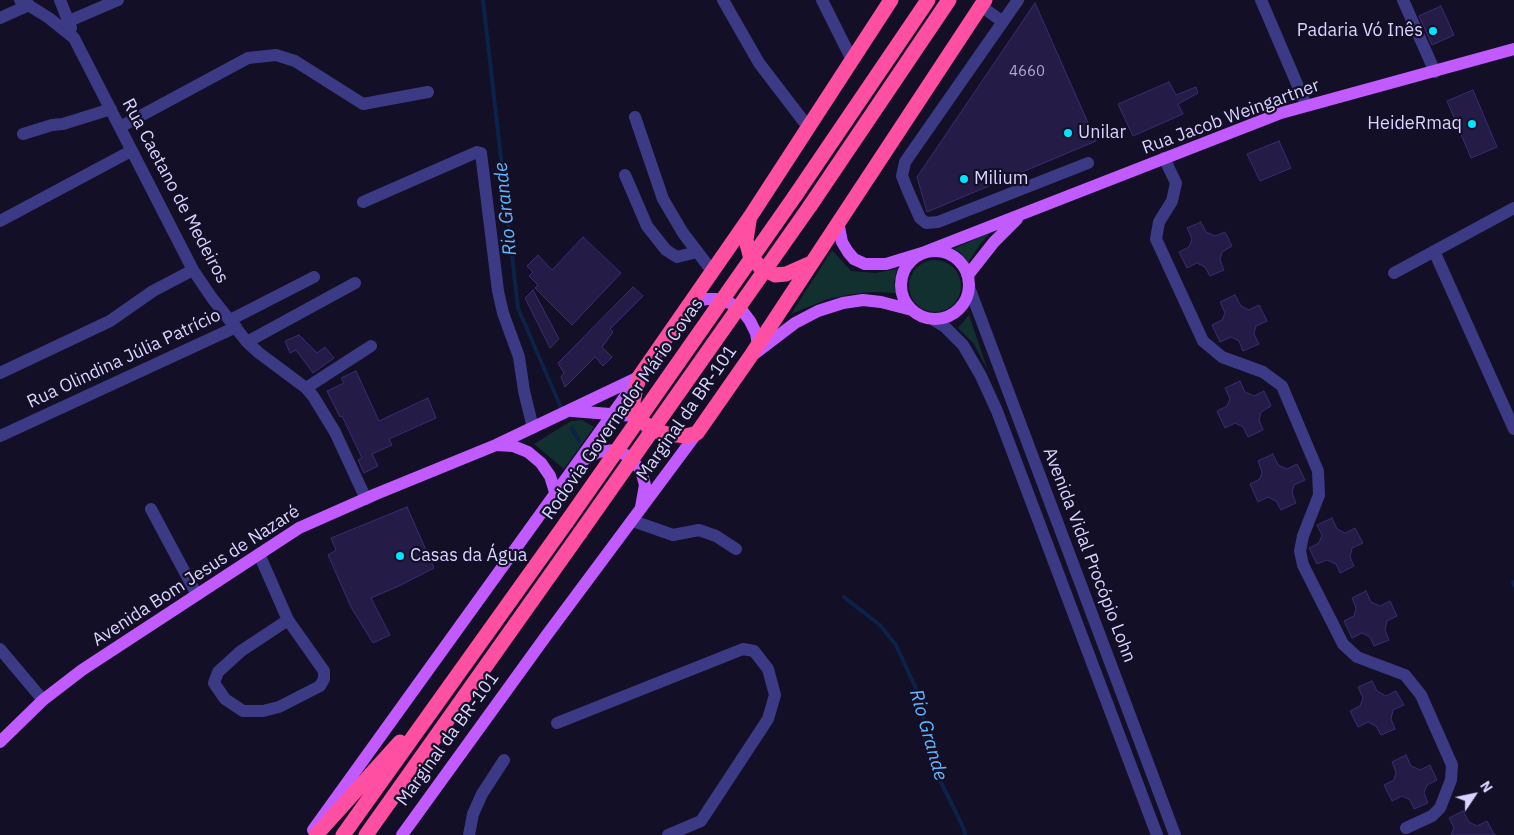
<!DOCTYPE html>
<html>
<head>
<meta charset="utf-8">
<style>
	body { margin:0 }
	#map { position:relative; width:1514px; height:835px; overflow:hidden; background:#130f26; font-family:"IBM Plex Sans",sans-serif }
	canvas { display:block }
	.north { position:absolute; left:1449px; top:770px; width:50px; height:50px; -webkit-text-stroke:4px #130f26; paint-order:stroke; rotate:56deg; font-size:14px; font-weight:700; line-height:20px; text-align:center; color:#d9d4ff }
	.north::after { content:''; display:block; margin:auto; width:18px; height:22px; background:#d9d4ff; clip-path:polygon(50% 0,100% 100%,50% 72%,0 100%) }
</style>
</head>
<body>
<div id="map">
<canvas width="1514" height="835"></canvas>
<div class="north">N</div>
</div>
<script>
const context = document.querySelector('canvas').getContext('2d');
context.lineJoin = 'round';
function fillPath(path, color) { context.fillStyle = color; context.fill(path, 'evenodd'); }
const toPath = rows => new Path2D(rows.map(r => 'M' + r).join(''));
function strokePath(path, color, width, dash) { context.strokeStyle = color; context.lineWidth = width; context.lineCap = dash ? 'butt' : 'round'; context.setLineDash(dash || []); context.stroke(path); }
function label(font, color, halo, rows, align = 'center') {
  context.font = font + ' "IBM Plex Sans",sans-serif'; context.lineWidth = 4.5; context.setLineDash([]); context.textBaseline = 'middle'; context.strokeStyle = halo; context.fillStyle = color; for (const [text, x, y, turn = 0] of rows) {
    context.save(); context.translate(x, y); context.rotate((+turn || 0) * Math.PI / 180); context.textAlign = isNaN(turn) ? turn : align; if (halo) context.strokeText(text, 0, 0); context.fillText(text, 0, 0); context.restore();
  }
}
fillPath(toPath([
	[991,232,981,243,968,263,959,251,953,249],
	[832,250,851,271,875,273,897,269,894,282,896,293,873,292,853,294,828,299,791,314],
	'909 286a26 26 0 1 1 52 0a26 26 0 1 1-52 0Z',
	[969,315,988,371,974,344,958,328],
	[582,420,594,427,564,469,534,444,571,421]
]), '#12302f');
strokePath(toPath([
	[483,0,518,308,562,410],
	[572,428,579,441],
	[1513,582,1514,585],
	[844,597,880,625,896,645,918,693,936,772,964,829,965,835]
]), '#0c2248', 4);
const building = toPath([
	[1035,3,1096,141,927,212,917,177,1035,3],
	[1441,6,1454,35,1432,45,1419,16,1441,6],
	[1169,82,1176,95,1196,87,1198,93,1178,104,1183,114,1133,136,1118,104,1169,82],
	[1473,90,1497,147,1471,158,1447,101,1473,90],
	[1279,141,1291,168,1260,181,1247,154,1279,141],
	[1201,222,1206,232,1215,236,1225,232,1232,246,1222,252,1220,260,1224,270,1210,276,1205,267,1197,263,1187,268,1179,252,1189,247,1192,239,1187,228,1201,222],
	[583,237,621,273,572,325,535,288,538,285,529,276,533,272,527,266,538,255,552,270,583,237],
	[633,287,643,296,610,329,613,332,602,347,612,357,603,366,595,357,565,387,561,377,564,373,558,363,633,287],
	[533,290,559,339,550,348,525,298,533,290],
	[1235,295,1241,306,1249,310,1259,305,1267,321,1256,326,1254,334,1259,344,1243,351,1239,341,1231,337,1220,342,1212,325,1222,320,1225,313,1220,302,1235,295],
	[299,335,317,353,325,347,334,358,313,373,296,350,290,353,285,341,299,335],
	[356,371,379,421,428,398,436,418,389,439,392,445,372,454,378,466,364,473,358,460,362,458,342,416,340,417,327,391,344,383,341,378,356,371],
	[1240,381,1245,392,1254,396,1264,391,1271,406,1261,412,1259,420,1263,430,1248,437,1243,427,1235,423,1225,428,1217,411,1227,406,1230,399,1225,388,1240,381],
	[1273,454,1278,465,1287,469,1297,464,1305,480,1294,485,1292,493,1296,503,1281,510,1276,501,1268,497,1258,502,1250,484,1260,479,1262,472,1258,461,1273,454],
	[407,507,434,568,399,586,371,598,390,635,373,643,351,607,328,555,336,550,331,538,407,507],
	[1332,518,1337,529,1345,533,1355,528,1363,543,1352,548,1350,557,1354,566,1340,573,1336,564,1327,560,1317,564,1309,548,1319,543,1322,535,1317,525,1332,518],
	[1366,591,1371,602,1380,606,1390,601,1397,616,1387,621,1385,630,1389,640,1374,646,1370,637,1362,633,1352,638,1344,621,1354,616,1356,608,1352,598,1366,591],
	[1372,681,1377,691,1386,696,1396,691,1404,705,1393,710,1391,719,1395,729,1381,735,1376,726,1368,722,1358,727,1350,711,1360,706,1363,698,1358,687,1372,681],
	[1406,755,1411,766,1420,770,1430,765,1437,780,1427,785,1424,793,1428,803,1414,809,1410,800,1402,796,1392,801,1384,785,1394,780,1396,772,1392,762,1406,755],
	[1463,811,1469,822,1477,826,1487,821,1494,834,1496,835,1451,835,1454,828,1449,818,1463,811]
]);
fillPath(building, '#241b47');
strokePath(building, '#3b2d73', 1);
strokePath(toPath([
	[20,0,49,18,74,38,193,270,212,298,247,342,259,353,306,388,313,396,335,432,366,499],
	[60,0,71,28],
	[723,0,759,63,808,127],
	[822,0,852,60],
	[1018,0,905,162,902,176,908,191,920,218,926,223,938,222,1088,163],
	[1261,0,1306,105],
	[1403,0,1435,72],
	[981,6,1003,22],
	[0,18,29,5],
	[69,21,118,0],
	[635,117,663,199,683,233,712,271],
	[120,127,248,58,276,55,295,61,363,104,428,92],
	[23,134,52,125,63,124,111,109],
	[1164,158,1176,183,1172,201,1159,222,1156,239,1203,341,1222,357,1263,372,1282,386,1318,471,1319,495,1303,536,1300,551,1303,565,1343,644,1357,657,1405,675,1421,695,1452,765,1451,780,1440,808,1432,816,1406,828],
	[625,175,647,226,666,250,677,257,697,252],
	[363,202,477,152,481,153,498,291,503,313,519,357,524,391,533,428],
	[0,221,131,151],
	[1434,251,1514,429],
	[1394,273,1514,208],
	[969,287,1175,835],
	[932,319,945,327,963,345,981,376,997,411,1157,835],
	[230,320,314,277],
	[247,342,355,283],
	[0,373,110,321,153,291,193,270],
	[306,388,371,346],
	[0,436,236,327],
	[151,509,197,595],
	[633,521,673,535,699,530,716,536,736,549],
	[259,554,288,620,324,671,324,679,320,686,279,707,263,711,243,711,225,699,214,683,218,672,241,651,288,620],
	[0,649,43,700],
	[557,723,743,649,754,651,768,669,775,695,768,719,701,821,668,835],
	[469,835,473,814,482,794,504,760]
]), '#3d3a85', 12);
strokePath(toPath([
	[838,222,842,242,848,252,854,259,865,264,886,264,922,253,1281,113,1514,49],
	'901 285a34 34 0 1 1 68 0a34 34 0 1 1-68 0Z',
	[968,275,994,242,1017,219],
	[690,303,707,299,716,299,730,303,744,313,750,321,756,333,758,345],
	[753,355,795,323,818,311,843,303,863,300,881,302,912,310],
	[572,411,635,416],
	[496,445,513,446,528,452,541,463,550,476,555,492],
	[582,461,598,452,615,450,628,456,641,470,645,485,641,507],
	[0,742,43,700,82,670,299,528,376,494,496,445,639,377],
	[313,830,637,380],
	[402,835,546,636,697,433]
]), '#c25bff', 12);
strokePath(toPath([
	[891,0,750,217,639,377,633,401,635,416,653,430,667,434,687,436,697,433,750,357,985,0],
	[795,196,928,0],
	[810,206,949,0],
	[749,221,746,240,750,255,760,267,775,275,786,274,811,263],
	[316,835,400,742],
	[343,835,566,523],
	[366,835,580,533]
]), '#ff4fa3', 15);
strokePath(toPath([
	[566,523,795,196],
	[580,533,810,206]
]), '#ff4fa3', 15);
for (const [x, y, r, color] of [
	[1433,31,5,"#00e5ff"],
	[1472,124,5,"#00e5ff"],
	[1068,133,5,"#00e5ff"],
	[964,179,5,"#00e5ff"],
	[400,556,5,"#00e5ff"]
]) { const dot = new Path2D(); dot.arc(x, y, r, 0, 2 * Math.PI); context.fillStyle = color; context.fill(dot); strokePath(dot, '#130f26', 2); }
label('15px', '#aca6d1', null, [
	["4660",1027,72]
]);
label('18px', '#d9d4ff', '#130f26', [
	["Padaria Vó Inês",1423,31,"right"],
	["HeideRmaq",1462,124,"right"],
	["Unilar",1078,133],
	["Milium",974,179],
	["Casas da Água",410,556]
], 'left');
label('18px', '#d9d4ff', '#130f26', [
	["Rua Jacob Weingartner",1231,117,-20],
	["Rua Caetano de Medeiros",175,191,62],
	["Rua Olindina Júlia Patrício",124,359,-25],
	["Rodovia Governador Mário Covas",623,409,-55],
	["Marginal da BR-101",687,413,-55],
	["Avenida Vidal Procópio Lohn",1089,555,69],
	["Avenida Bom Jesus de Nazaré",196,576,-33],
	["Marginal da BR-101",448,739,-54]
]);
label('italic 19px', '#62b6ff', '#130f26', [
	["Rio Grande",506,209,-96],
	["Rio Grande",928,735,74]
]);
</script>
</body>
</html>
